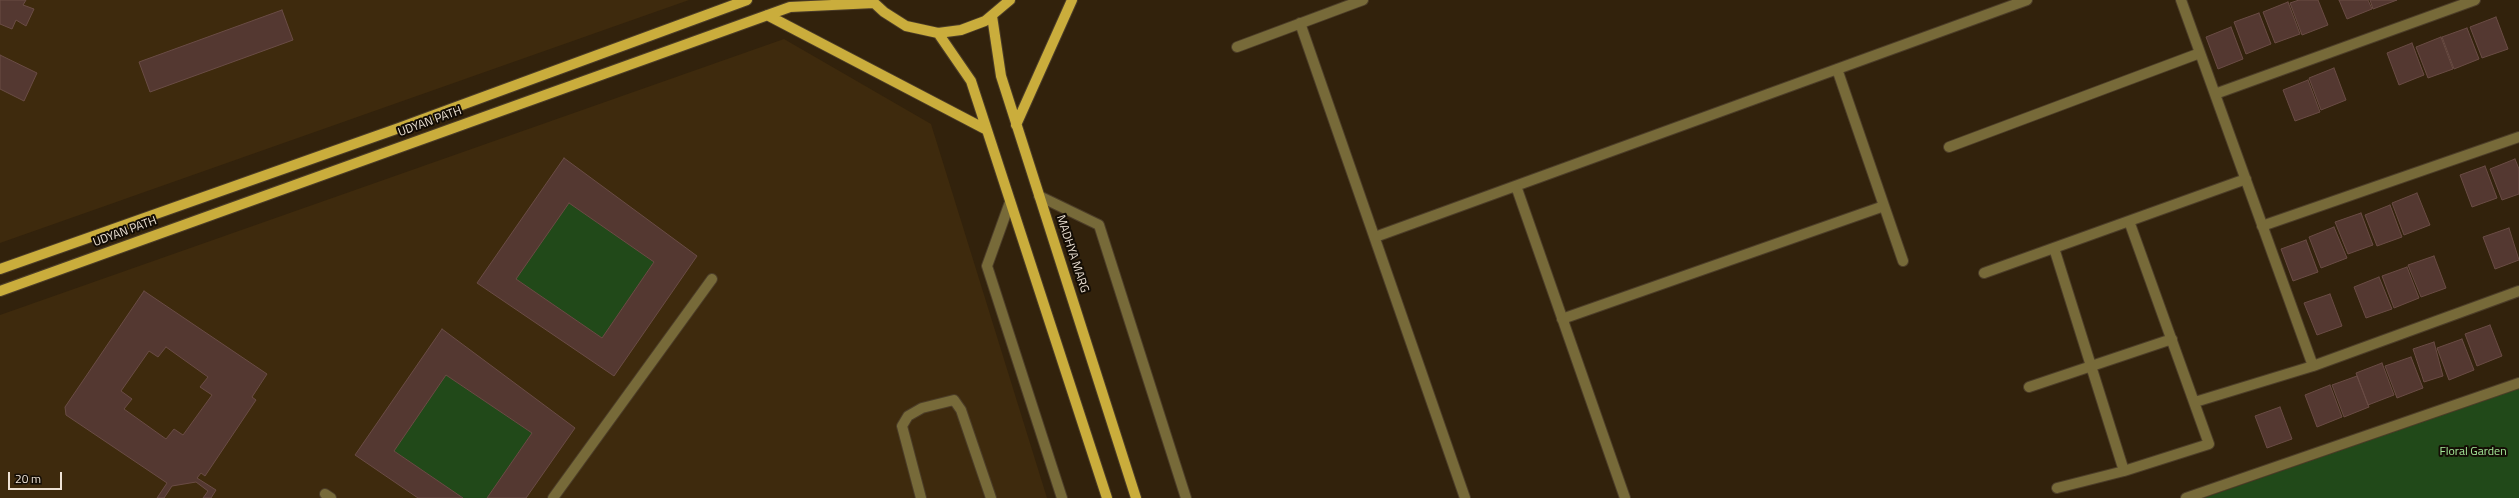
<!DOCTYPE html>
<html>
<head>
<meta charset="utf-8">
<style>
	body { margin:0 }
	#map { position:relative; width:2519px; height:498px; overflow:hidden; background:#32220c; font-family:"Titillium Web",sans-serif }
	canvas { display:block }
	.scale { position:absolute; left:8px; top:472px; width:54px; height:18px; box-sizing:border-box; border:2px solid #eee3d6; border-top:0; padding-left:5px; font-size:12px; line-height:14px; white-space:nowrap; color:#eee3d6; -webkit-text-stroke:3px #140d05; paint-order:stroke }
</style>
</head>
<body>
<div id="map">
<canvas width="2519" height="498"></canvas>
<div class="scale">20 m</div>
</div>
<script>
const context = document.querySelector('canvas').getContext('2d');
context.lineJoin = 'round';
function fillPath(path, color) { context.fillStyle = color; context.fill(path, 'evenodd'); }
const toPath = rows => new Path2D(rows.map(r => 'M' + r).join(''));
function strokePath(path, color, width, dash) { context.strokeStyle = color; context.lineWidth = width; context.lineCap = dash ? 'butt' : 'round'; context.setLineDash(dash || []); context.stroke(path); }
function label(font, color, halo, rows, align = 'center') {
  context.font = font + ' "Titillium Web",sans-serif'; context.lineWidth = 4; context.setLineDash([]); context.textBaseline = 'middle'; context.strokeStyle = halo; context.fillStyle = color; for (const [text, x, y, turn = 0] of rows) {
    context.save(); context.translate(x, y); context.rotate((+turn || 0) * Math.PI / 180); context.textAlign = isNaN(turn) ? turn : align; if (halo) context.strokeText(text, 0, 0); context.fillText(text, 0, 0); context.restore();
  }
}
fillPath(toPath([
	[0,0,689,0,0,243],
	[784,39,931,124,1047,498,0,498,0,315]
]), '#3e2a0d');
fillPath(toPath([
	[569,203,654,262,602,338,516,279],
	[446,375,532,433,487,498,463,498,394,451],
	[2519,388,2519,498,2204,498]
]), '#214919');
const building = toPath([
	[0,0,26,0,23,5,34,9,26,26,16,20,12,29,0,24,0,0],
	[2299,0,2318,0,2328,25,2302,35,2290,3,2299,0],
	[2339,0,2368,0,2372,9,2347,19,2339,0],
	[2370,0,2397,0,2373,9,2370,0],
	[2288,2,2300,34,2275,43,2263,12,2288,2],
	[282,10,293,40,150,92,139,62,282,10],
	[2259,13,2271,44,2246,54,2234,22,2259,13],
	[2496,17,2508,49,2482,58,2470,27,2496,17],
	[2231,27,2243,59,2218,69,2206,37,2231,27],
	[2467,28,2479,59,2454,69,2442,37,2467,28],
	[2441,37,2453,69,2428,78,2416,47,2441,37],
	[2412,43,2424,75,2399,85,2387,53,2412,43],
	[0,55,37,73,24,101,0,89,0,55],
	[2334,68,2346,100,2321,110,2309,78,2334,68],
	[2308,80,2320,112,2295,121,2283,90,2308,80],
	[564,158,697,256,614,376,477,283,564,158],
	[569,203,654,262,602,338,516,279,569,203],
	[2515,159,2519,169,2519,194,2502,200,2490,169,2515,159],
	[2485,166,2497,198,2472,207,2460,175,2485,166],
	[2417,193,2430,225,2404,235,2392,203,2417,193],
	[2390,205,2402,237,2377,246,2365,215,2390,205],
	[2361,213,2373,245,2348,254,2335,222,2361,213],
	[2334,227,2347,258,2321,268,2309,237,2334,227],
	[2509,228,2519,260,2495,269,2483,237,2509,228],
	[2306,240,2318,272,2293,281,2281,249,2306,240],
	[2434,256,2446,288,2421,297,2408,265,2434,256],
	[2407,267,2419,298,2394,308,2382,276,2407,267],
	[2379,277,2392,309,2366,318,2354,287,2379,277],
	[144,291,267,374,252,397,256,400,205,476,201,473,197,478,216,490,211,498,203,498,208,491,196,482,172,486,164,498,157,498,167,483,66,415,65,407,144,291],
	[166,347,208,377,200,387,212,395,183,435,174,429,166,439,124,409,132,399,121,391,149,351,158,357,166,347],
	[2330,294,2342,326,2317,335,2304,303,2330,294],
	[2490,325,2502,356,2477,366,2465,334,2490,325],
	[442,329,575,428,526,498,487,498,532,433,446,375,394,451,463,498,418,498,355,455,442,329],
	[2462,339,2474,370,2449,380,2437,348,2462,339],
	[2434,342,2443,376,2424,382,2413,349,2434,342],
	[2411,357,2423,388,2397,398,2385,366,2411,357],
	[2382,363,2394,395,2368,405,2356,373,2382,363],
	[2357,376,2369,407,2344,417,2332,385,2357,376],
	[2330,385,2342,417,2317,427,2305,395,2330,385],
	[2280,407,2292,439,2267,448,2255,416,2280,407]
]);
fillPath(building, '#543831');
strokePath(building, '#6a4c45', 1);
const minor = toPath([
	[2181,0,2313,366],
	[1300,23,1465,498],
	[1237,47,1363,0],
	[1837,69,1903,261],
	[2215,94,2475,0],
	[1949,147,2200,53],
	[1516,186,1625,498],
	[1039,196,1099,225,1186,498],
	[1010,202,987,266,1062,498],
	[2262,226,2519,137],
	[1375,237,2027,0],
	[2054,248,2124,471],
	[1984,273,2246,179],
	[1562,319,1884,206],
	[2029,387,2172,339],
	[2195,402,2313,366,2519,291],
	[2057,488,2124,471,2209,444,2129,221],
	[325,494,331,498],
	[553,498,712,279],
	[921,498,902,426,908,416,922,408,954,400,961,410,991,498],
	[2186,498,2519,383]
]);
const major = toPath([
	[871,0,884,12,906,26,938,33,961,30,985,21,1010,0],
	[767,15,987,130],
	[992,16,1001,76,1136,498],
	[938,33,971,81,1107,498],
	[1016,125,1072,0],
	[0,269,399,128,747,0],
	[0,291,790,7,874,3]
]);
strokePath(minor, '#4c3d28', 12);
strokePath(major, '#4c3d28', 12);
strokePath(minor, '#776a39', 10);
strokePath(major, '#caad3c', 10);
label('12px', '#eee3d6', '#140d05', [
	["UDYAN PATH",430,122,-20],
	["UDYAN PATH",125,232,-20],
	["MADHYA MARG",1072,254,72]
]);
label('12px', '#a4e798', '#140d05', [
	["Floral Garden",2473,452]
]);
</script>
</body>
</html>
